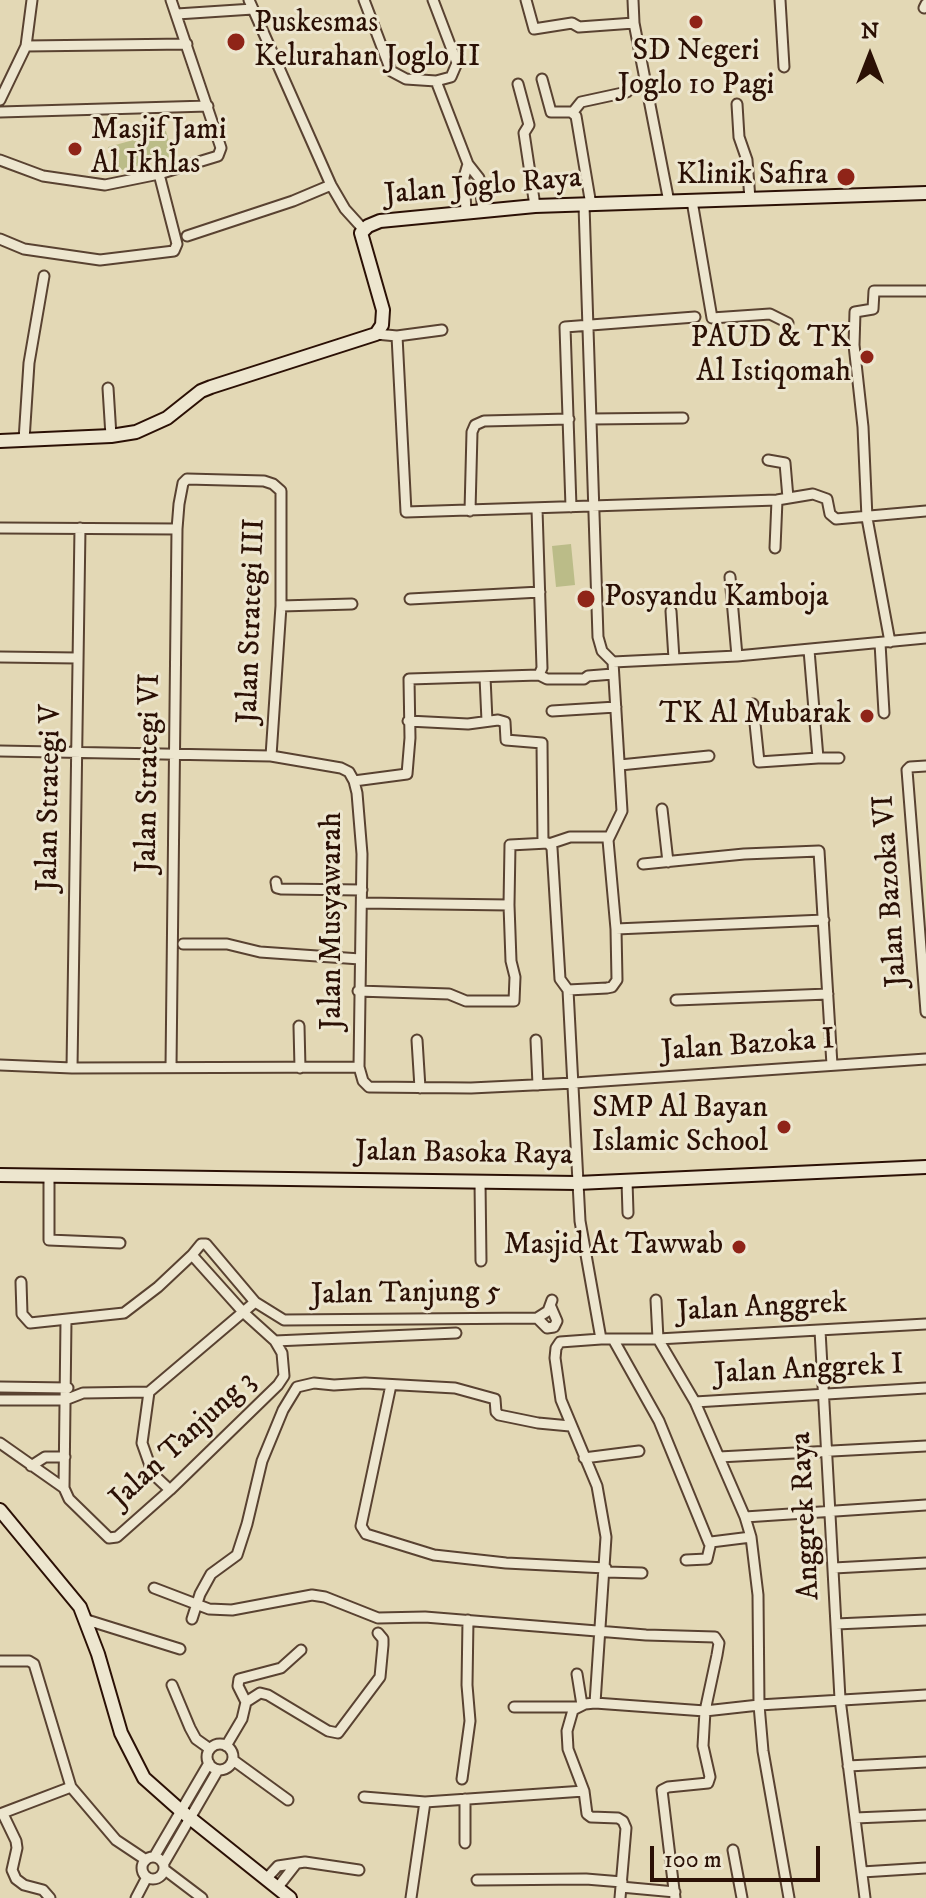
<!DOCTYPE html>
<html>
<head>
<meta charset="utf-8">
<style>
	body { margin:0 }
	#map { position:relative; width:926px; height:1898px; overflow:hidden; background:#e3d8b5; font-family:"IM FELL DW Pica",serif }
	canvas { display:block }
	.north { position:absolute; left:830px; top:16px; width:80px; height:80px; -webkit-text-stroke:6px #ede6cf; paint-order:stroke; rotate:0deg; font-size:22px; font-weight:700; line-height:32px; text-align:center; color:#2b1005 }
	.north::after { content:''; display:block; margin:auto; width:28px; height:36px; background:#2b1005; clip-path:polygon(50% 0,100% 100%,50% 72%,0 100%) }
	.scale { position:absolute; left:650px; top:1846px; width:170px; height:36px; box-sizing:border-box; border:4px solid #2b1005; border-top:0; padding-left:10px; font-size:24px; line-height:28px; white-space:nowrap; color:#2b1005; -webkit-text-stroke:6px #ede6cf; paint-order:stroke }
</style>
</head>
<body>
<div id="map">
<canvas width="926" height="1898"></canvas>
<div class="north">N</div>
<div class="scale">100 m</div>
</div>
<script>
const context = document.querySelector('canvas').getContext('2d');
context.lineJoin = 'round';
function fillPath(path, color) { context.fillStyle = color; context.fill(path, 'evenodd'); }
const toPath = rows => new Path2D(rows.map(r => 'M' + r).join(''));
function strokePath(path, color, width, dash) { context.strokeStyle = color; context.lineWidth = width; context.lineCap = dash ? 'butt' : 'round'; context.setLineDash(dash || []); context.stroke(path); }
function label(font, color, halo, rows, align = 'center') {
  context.font = font + ' "IM FELL DW Pica",serif'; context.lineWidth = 6; context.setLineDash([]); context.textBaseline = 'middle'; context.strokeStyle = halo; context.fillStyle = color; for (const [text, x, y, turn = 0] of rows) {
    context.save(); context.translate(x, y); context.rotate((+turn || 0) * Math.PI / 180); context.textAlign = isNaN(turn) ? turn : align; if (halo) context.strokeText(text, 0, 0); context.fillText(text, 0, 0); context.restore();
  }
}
fillPath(toPath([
	[166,131,173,156,115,172,108,147],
	[571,544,575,585,556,587,552,546]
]), '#bbbc88');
const street = toPath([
	[249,0,331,185,345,209,364,230],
	[364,0,391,71,406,79,436,81,451,77,457,63,433,0],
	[526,0,534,29,572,23,579,27,634,23],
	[633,0,634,23,669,202],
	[780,0,784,67],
	[924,8,926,4],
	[177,14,253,9],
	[26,46,187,44],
	[542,79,551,112,571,112,576,116,591,205],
	[436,81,468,164,479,178,483,210],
	[518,84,529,125,524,133,535,206],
	[0,100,26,46,32,0],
	[737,104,739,137,747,160,750,199],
	[0,112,208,106],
	[573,112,581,102,627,92],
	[0,160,43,176,105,185,159,174,218,156,221,148,171,0],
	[692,201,712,318,770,314,788,323],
	[466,211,464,177,468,164],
	[187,236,293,201,331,185],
	[0,239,24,249,100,260,174,251,177,244,159,174],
	[376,334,397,336,442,330],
	[397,336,406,512,777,500,813,494,827,499,830,514,836,519,926,511],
	[108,388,111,436],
	[591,419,683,418],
	[24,440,29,363,44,276],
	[768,460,785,463,788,498],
	[571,507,565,327,695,317],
	[537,509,542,668,539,675],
	[470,511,472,432,475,425,484,421,569,419],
	[0,528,177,529],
	[775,548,777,500],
	[730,577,737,656],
	[410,599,540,592],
	[281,606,352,604],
	[671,611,674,659],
	[890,642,867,518,863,427,854,345,855,312,873,309,874,291,926,291],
	[880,643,884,713],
	[0,657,77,658],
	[613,662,737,656,926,638],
	[485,677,487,721],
	[753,704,759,762,818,758,809,650],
	[552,711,616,707],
	[408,721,468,724,498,720,505,722,506,740,542,743,543,843],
	[0,751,271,756,341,768,349,772,354,781,357,793,362,854,359,1067,363,1081,369,1087,471,1088,574,1083,926,1059],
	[818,758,839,758],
	[620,765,709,756],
	[926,766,910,767,907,770,926,1012],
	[354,781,407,774,410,738,409,679,539,675,547,679,584,679,588,676,613,674],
	[662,809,668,862],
	[549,844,570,837,608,837],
	[643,864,744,854,819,851,832,1065],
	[276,882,277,888,281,889,362,890],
	[362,903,509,905,510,845,548,843,552,848,560,979,568,990,580,1221,601,1339,560,1342,556,1348,555,1358,561,1400,597,1486,606,1537,595,1703,585,1704,573,1710,567,1731,568,1749,584,1791,587,1814,591,1817,618,1818,623,1821,626,1828,620,1898],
	[616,929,824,920],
	[183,944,227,944,260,952,360,959],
	[568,990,607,988,612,987,617,980,616,929,608,840,622,811,613,662,602,651,598,637,584,205],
	[358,991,449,994,466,1001,514,1001,515,977,511,961,509,905],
	[676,1000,828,994],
	[299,1026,300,1068],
	[417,1040,420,1088],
	[536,1040,538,1085],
	[0,1065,72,1068,359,1067],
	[171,1067,177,529,179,504,183,483,187,479,264,481,273,484,281,491,281,606,271,756],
	[72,1068,80,528],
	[49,1176,49,1240,120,1243],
	[627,1181,628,1213],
	[480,1182,481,1261],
	[192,1255,201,1244,206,1244,255,1302,284,1320,537,1318,548,1311,552,1300],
	[21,1282,22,1314,30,1323,124,1313,158,1287,192,1255,244,1313,275,1341,282,1353,284,1376,278,1385,170,1490,117,1537,109,1538,69,1499,64,1488,66,1320],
	[656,1300,658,1339,695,1402,745,1517,751,1537,758,1595,759,1705,763,1751,789,1898],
	[537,1318,547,1328,554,1327,557,1321,551,1307],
	[820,1330,840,1699,865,1898],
	[601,1339,658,1339,926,1324],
	[613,1339,659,1421,709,1543],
	[275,1341,456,1333],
	[391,1385,361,1526,366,1534,434,1555,506,1563,606,1568],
	[0,1387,68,1388],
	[149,1392,142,1443,153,1474,170,1490],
	[0,1400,65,1400,83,1393,149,1392,255,1302],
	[695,1402,926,1388],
	[0,1443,64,1488],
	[719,1457,926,1446],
	[584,1458,639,1451],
	[31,1466,45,1457,65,1457],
	[745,1517,926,1505],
	[686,1560,707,1559,711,1542,751,1537],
	[834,1568,926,1563],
	[606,1572,642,1573],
	[154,1588,209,1609,232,1610,312,1595,325,1597,378,1618,425,1617,646,1635,715,1637,719,1643,717,1655,705,1711,703,1746,710,1777,708,1783,668,1787,662,1790,675,1898],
	[192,1619,200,1594,211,1574,237,1555,247,1524,262,1461,283,1410,297,1387,314,1383,334,1385,365,1383,455,1388,495,1399,496,1412,499,1415,538,1423,570,1426],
	[87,1620,180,1649],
	[836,1624,926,1620],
	[0,1661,29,1661,34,1664,71,1787,116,1840,146,1860],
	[577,1674,582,1705],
	[172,1685,190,1728,196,1739,210,1749],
	[246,1702,260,1693,268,1695,328,1731,338,1733,380,1677,383,1645,383,1639,378,1633],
	[595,1703,705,1711,759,1705,926,1695],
	[514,1707,577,1707],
	'207 1757a13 13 0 1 1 26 0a13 13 0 1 1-26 0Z',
	[226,1746,242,1719,246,1702,238,1686,239,1679,281,1668,301,1650],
	[233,1760,288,1800],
	[848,1766,926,1762],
	[462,1779,470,1721,467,1685,468,1620],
	[364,1797,425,1802,584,1791],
	[465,1799,465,1843],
	[0,1814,71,1787],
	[3,1814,16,1841,17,1848,12,1870,16,1879,24,1885,43,1890,50,1898],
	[855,1818,926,1815],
	[733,1850,742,1898],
	'142 1868a11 11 0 1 1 22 0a11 11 0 1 1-22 0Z',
	[154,1857,209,1763],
	[164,1863,218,1770],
	[165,1870,202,1898],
	[862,1872,926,1868],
	[267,1878,278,1866,305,1862,359,1870],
	[477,1880,586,1879,622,1882],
	[278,1887,296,1864],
	[621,1887,675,1892],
	[136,1898,147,1877],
	[411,1898,425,1802]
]);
const secondary = toPath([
	[0,441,111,436,136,432,167,418,201,391,211,387,376,334,382,325,383,310,361,233,368,226,380,221,535,206,926,193],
	[0,1175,577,1183,926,1167],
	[0,1510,80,1607,98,1654,121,1733,144,1778,180,1810,290,1898]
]);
strokePath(street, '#594231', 13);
strokePath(secondary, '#2b1005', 16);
strokePath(street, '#ede6cf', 9);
strokePath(secondary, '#ede6cf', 12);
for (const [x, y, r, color] of [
	[696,22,8,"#8f2418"],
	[236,42,10,"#8f2418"],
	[75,149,8,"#8f2418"],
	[846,177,10,"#8f2418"],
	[867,357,8,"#8f2418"],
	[586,599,10,"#8f2418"],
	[867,716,8,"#8f2418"],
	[784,1127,8,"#8f2418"],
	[739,1247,8,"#8f2418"]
]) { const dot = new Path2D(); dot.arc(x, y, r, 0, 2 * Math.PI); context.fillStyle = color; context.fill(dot); strokePath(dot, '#ede6cf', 3); }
label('30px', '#2b1005', '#ede6cf', [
	["Puskesmas",254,25,"left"],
	["Kelurahan Joglo II",254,59,"left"],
	["SD Negeri",696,53,"center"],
	["Joglo 10 Pagi",696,87,"center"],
	["Masjif Jami",91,132,"left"],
	["Al Ikhlas",91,166,"left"],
	["Klinik Safira",828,177],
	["PAUD & TK",851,340],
	["Al Istiqomah",851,374],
	["Posyandu Kamboja",604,599,"left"],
	["TK Al Mubarak",851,716],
	["SMP Al Bayan",768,1110],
	["Islamic School",768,1144],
	["Masjid At Tawwab",723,1247]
], 'right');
label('30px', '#2b1005', '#ede6cf', [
	["Jalan Joglo Raya",483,188,-5],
	["Jalan Strategi III",253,621,-88],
	["Jalan Strategi VI",150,773,-89],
	["Jalan Strategi V",51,798,-89],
	["Jalan Bazoka VI",892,891,-94],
	["Jalan Musyawarah",334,921,-90],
	["Jalan Bazoka I",748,1047,-4],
	["Jalan Basoka Raya",464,1155,1],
	["Jalan Tanjung 5",406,1295,-1],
	["Jalan Anggrek",762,1309,-3],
	["Jalan Anggrek I",809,1371,-3],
	["Jalan Tanjung 3",184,1441,-43],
	["Anggrek Raya",807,1516,-93]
]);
</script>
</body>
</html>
